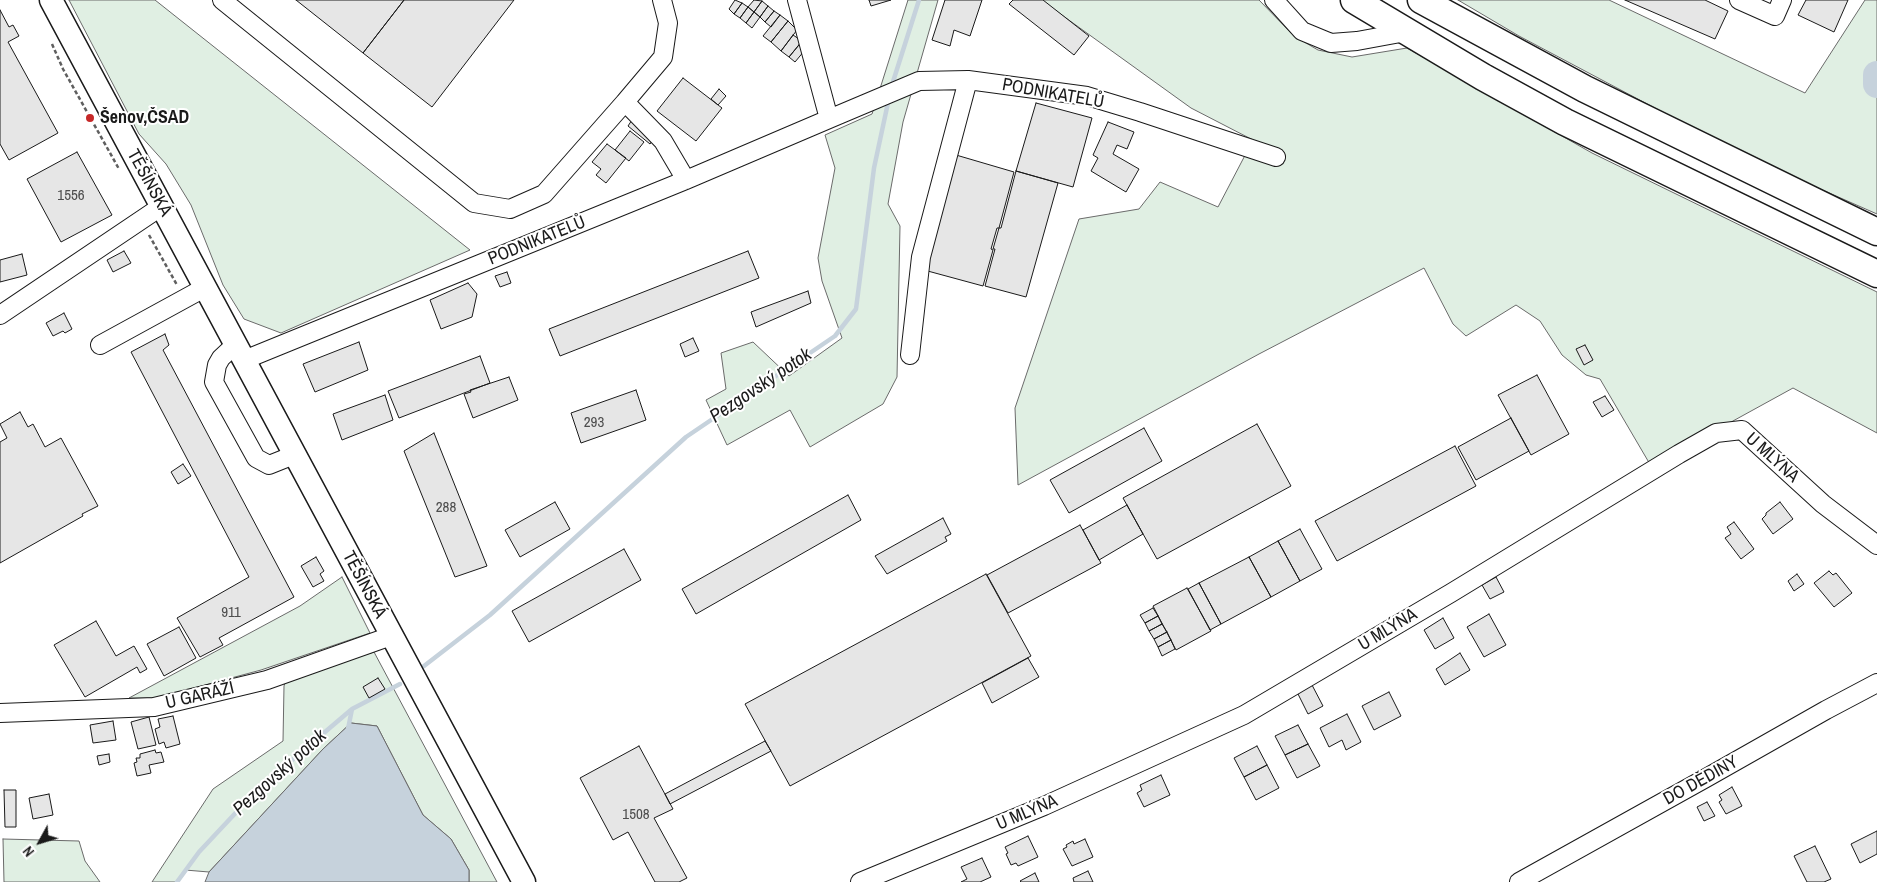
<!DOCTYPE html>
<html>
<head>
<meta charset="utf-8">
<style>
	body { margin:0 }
	#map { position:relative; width:1877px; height:882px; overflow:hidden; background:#fff; font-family:"Archivo Narrow",sans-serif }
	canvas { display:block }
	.north { position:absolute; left:15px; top:817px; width:50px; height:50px; -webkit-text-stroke:4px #fff; paint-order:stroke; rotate:231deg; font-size:14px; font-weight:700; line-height:20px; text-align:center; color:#1a1a1a }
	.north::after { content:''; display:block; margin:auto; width:18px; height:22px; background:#1a1a1a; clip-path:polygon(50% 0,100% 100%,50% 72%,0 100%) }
</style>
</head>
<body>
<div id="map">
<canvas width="1877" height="882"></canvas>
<div class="north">N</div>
</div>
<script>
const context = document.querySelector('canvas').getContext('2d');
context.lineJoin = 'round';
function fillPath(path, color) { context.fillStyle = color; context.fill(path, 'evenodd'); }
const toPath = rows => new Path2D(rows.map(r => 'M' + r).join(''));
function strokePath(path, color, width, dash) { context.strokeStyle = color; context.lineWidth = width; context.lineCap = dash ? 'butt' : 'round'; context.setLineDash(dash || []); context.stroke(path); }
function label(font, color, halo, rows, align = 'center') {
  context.font = font + ' "Archivo Narrow",sans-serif'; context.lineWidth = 4; context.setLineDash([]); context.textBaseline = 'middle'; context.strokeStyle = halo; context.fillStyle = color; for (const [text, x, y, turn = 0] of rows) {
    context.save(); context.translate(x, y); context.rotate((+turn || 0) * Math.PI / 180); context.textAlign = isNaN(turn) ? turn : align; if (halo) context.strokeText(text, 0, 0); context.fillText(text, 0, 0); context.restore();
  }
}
const green = toPath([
	[69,0,155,0,470,250,281,333,244,319,223,285,191,205,166,164,139,134,69,0],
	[908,0,938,0,903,122,888,204,900,226,897,377,883,404,810,447,790,410,727,445,706,400,726,389,721,353,753,342,789,376,842,338,822,281,818,258,835,168,825,135,872,114,908,0],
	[1041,0,1259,0,1294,36,1318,50,1352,57,1407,48,1592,153,1877,292,1877,433,1793,388,1651,466,1600,379,1586,375,1562,355,1540,321,1516,305,1466,336,1453,324,1424,268,1259,354,1018,485,1015,408,1079,219,1139,209,1160,182,1218,207,1253,140,1191,108,1041,0],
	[1458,0,1609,0,1805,93,1865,0,1877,0,1877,214,1811,185,1683,123,1519,36,1458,0],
	[342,577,370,633,261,670,157,698,129,698,300,606,342,577],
	[374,652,497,882,469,882,469,870,451,839,423,815,377,726,351,723,323,749,209,872,185,870,177,882,152,882,213,789,283,741,284,686,286,679,374,652],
	[3,839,79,841,85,861,100,882,4,882,3,839]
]);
fillPath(green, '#e0efe3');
strokePath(green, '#6a6a6a', 1);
const water = toPath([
	[351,723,377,726,423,815,451,839,469,870,469,882,205,882,209,872,323,749,351,723]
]);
fillPath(water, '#c6d2dc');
strokePath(water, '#6a6a6a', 1);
strokePath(toPath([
	[891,88,919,0],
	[424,666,490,615,686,437,835,336,856,309,874,168,889,98],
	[348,729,352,709],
	[177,882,199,852,258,789,352,709,400,684]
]), '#c6d2dc', 4.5);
strokePath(toPath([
	[1877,75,1877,84]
]), '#c6d2dc', 28);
const building = toPath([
	[296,0,404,0,363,53,296,0],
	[404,0,514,0,432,107,363,53,404,0],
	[735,0,742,3,734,14,729,9,735,0],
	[754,0,762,1,754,12,748,7,754,0],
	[869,0,891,0,871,6,869,0],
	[945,0,982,0,970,36,954,30,950,46,932,40,945,0],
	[1013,0,1043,0,1089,36,1074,55,1009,4,1013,0],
	[1625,0,1705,0,1728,11,1715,39,1625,0],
	[1806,0,1848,0,1834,32,1798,15,1806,0],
	[762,1,768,6,760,17,754,12,762,1],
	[742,3,748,7,740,18,734,14,742,3],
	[768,6,774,11,765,22,760,17,768,6],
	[748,7,754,12,746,23,740,18,748,7],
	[0,10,9,27,13,25,19,36,8,42,58,133,9,160,0,144,0,10],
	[774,11,780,15,771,27,765,22,774,11],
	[754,12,760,17,752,28,746,23,754,12],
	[780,15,788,21,771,42,763,36,780,15],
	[788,21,797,30,781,51,771,42,788,21],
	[793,35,802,41,789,57,781,51,793,35],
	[799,45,805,50,795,62,789,57,799,45],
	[683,78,722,108,696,141,657,111,683,78],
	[719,89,726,96,718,105,711,99,719,89],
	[1036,103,1092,118,1073,187,1016,171,1036,103],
	[632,120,654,138,650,144,628,126,632,120],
	[1108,122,1134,132,1127,149,1117,145,1113,154,1139,169,1126,192,1091,171,1098,158,1093,155,1108,122],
	[630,131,644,142,629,161,615,150,630,131],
	[607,144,626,158,606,183,596,175,601,169,592,162,607,144],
	[77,152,112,215,61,242,27,179,77,152],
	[956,155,1014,172,999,228,997,228,991,249,993,250,983,286,924,270,956,155],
	[1016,171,1058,183,1026,297,985,286,995,249,993,249,999,228,1001,228,1016,171],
	[124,251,131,263,113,272,107,260,124,251],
	[748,251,759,278,560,356,549,329,748,251],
	[22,254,27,275,0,282,0,260,22,254],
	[507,272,511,283,500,287,495,276,507,272],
	[468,283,477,294,472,317,441,329,430,300,468,283],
	[808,291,811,303,756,327,751,312,808,291],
	[64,313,72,329,65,333,63,331,53,336,46,323,64,313],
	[165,334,169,345,163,350,294,597,219,638,223,645,200,657,177,618,249,577,131,352,165,334],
	[693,338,699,351,685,357,680,344,693,338],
	[359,342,368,370,315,392,303,364,359,342],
	[1585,345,1593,360,1584,365,1576,349,1585,345],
	[480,356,490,383,399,418,388,391,480,356],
	[1537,375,1569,434,1531,455,1498,395,1537,375],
	[509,377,518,400,473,418,464,394,471,392,470,390,509,377],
	[636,390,646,420,581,443,571,413,636,390],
	[385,395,393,420,342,440,333,414,385,395],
	[1605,396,1614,410,1602,417,1593,402,1605,396],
	[20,412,28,427,33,424,45,447,61,438,98,506,82,514,83,516,0,563,0,442,7,438,0,424,20,412],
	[1511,418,1529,451,1476,480,1458,447,1511,418],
	[1257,424,1291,486,1157,559,1123,498,1257,424],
	[1144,428,1162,461,1069,513,1050,480,1144,428],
	[434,433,487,566,455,577,404,451,434,433],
	[1455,446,1476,486,1337,561,1315,521,1455,446],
	[183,464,191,476,178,484,171,472,183,464],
	[848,495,861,520,696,614,682,589,848,495],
	[555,502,570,529,520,557,505,530,555,502],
	[1780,502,1793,519,1773,534,1762,519,1766,515,1766,513,1780,502],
	[1127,505,1143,534,1099,560,1083,530,1127,505],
	[943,518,951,534,945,537,947,541,887,574,875,556,943,518],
	[1734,522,1754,549,1741,559,1725,538,1731,534,1727,527,1734,522],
	[1080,525,1101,563,1008,613,987,575,1080,525],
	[1300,529,1322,569,1300,581,1278,541,1300,529],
	[1278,541,1300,581,1271,597,1249,557,1278,541],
	[624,549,641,580,529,642,512,611,624,549],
	[316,557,324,571,320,574,324,581,313,587,301,566,316,557],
	[1249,557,1271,597,1221,624,1199,583,1249,557],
	[1829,571,1833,575,1836,573,1852,593,1834,607,1814,583,1829,571],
	[986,574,1031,656,790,786,745,704,986,574],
	[1797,574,1804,584,1794,591,1788,581,1797,574],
	[1496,577,1504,592,1490,599,1482,585,1496,577],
	[1199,583,1221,624,1210,630,1188,589,1199,583],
	[1187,588,1211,631,1176,650,1153,606,1187,588],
	[1153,608,1158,616,1145,623,1140,615,1153,608],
	[1489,614,1506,645,1484,657,1467,627,1489,614],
	[1158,616,1162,624,1149,631,1145,623,1158,616],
	[1443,618,1454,638,1435,649,1424,630,1443,618],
	[96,621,116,656,134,646,147,669,140,673,137,667,85,697,54,645,96,621],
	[1162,624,1167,632,1154,639,1149,631,1162,624],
	[179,627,196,658,164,676,147,644,179,627],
	[1167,632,1171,640,1158,647,1154,639,1167,632],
	[1171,640,1175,649,1162,656,1158,647,1171,640],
	[1460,653,1470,670,1445,685,1436,669,1460,653],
	[1028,658,1039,677,992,703,982,683,1028,658],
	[378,678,385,689,369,698,363,687,378,678],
	[1312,685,1323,706,1308,714,1297,692,1312,685],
	[1389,692,1401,716,1374,730,1362,706,1389,692],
	[1347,714,1361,742,1346,750,1342,740,1329,747,1320,728,1347,714],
	[173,716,180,744,166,748,164,742,159,744,155,729,160,727,158,719,173,716],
	[149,717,156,745,138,749,131,722,149,717],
	[113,721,116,740,93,743,90,725,113,721],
	[1298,725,1308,744,1285,755,1275,736,1298,725],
	[765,741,771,751,670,804,665,794,765,741],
	[1308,744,1320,766,1297,778,1285,755,1308,744],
	[639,746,673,809,654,818,687,878,679,882,655,882,628,832,613,840,580,778,639,746],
	[1257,746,1267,765,1244,777,1234,758,1257,746],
	[155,750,156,753,161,752,164,762,149,765,151,773,137,776,134,763,137,762,136,758,140,758,140,754,155,750],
	[109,754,110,762,99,765,97,756,109,754],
	[1267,765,1279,788,1256,800,1244,777,1267,765],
	[1161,775,1170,795,1144,807,1137,793,1142,790,1140,785,1161,775],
	[1732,787,1742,806,1726,814,1719,802,1722,800,1719,795,1732,787],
	[4,790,16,790,16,827,5,827,4,790],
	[49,794,53,815,33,819,29,798,49,794],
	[1707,802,1715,816,1704,821,1697,807,1707,802],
	[1877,831,1877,854,1860,863,1851,844,1877,831],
	[1028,836,1038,857,1018,866,1016,863,1011,865,1006,854,1008,853,1005,847,1028,836],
	[1085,839,1093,857,1072,866,1063,849,1067,847,1066,845,1073,841,1074,844,1085,839],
	[1815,846,1831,879,1824,882,1807,882,1794,856,1815,846],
	[982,858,991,877,980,882,961,882,967,879,961,867,982,858],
	[1088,871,1093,882,1074,882,1073,878,1088,871],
	[1035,873,1039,882,1021,882,1020,881,1035,873]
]);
fillPath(building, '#e6e6e6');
strokePath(building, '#1a1a1a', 1);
const minor = toPath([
	[222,0,474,203,510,209,544,194,625,102,663,141,686,180],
	[1274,0,1302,31,1331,43,1357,41,1406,32],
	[1739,0,1775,16,1782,0],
	[625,102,663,57,668,23,662,0],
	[829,119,919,81,968,80,1087,96,1140,112,1276,157],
	[0,315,162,206],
	[236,344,221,358,217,365,214,382,256,458,269,465,294,455],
	[100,345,206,287],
	[910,355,921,257,968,80],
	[244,360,686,180,829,119,797,0],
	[0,713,154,707,267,680,391,636],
	[860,882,1044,806,1244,715,1451,593,1679,454,1716,433,1742,430,1823,504,1877,545],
	[1519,882,1706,778,1826,710,1877,683]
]);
const major = toPath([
	[51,0,524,882]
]);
const highway = toPath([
	[1354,0,1483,77,1565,122,1877,274],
	[1421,0,1585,89,1877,232]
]);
strokePath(minor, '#1a1a1a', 20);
strokePath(major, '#1a1a1a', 25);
strokePath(highway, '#1a1a1a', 29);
strokePath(toPath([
	[52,44,63,69,119,169],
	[149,235,177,285]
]), '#5f5f5f', 2.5, [4, 2.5]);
strokePath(minor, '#fff', 18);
strokePath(major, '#fff', 22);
strokePath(highway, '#fff', 26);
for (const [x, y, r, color] of [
	[90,118,5,"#c62828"]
]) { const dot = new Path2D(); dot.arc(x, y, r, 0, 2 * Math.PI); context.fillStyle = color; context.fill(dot); strokePath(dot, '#fff', 2); }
label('15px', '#4d4d4d', null, [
	["1556",71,196],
	["293",594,423],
	["288",446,508],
	["911",231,613],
	["1508",636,815]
]);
label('18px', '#1a1a1a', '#fff', [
	["PODNIKATELŮ",1053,94,10],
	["TĚŠÍNSKÁ",149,183,61],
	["PODNIKATELŮ",537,241,-22],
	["U MLÝNA",1772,458,42],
	["TĚŠÍNSKÁ",364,585,62],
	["U MLÝNA",1388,630,-31],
	["U GARÁŽÍ",200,696,-13],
	["DO DĚDINY",1701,781,-29],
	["U MLÝNA",1027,813,-23]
]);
label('bold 18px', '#1a1a1a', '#fff', [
	["Šenov,ČSAD",100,118]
], 'left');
label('italic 19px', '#1a1a1a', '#fff', [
	["Pezgovský potok",761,386,-34],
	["Pezgovský potok",280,773,-42]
]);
</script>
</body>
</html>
